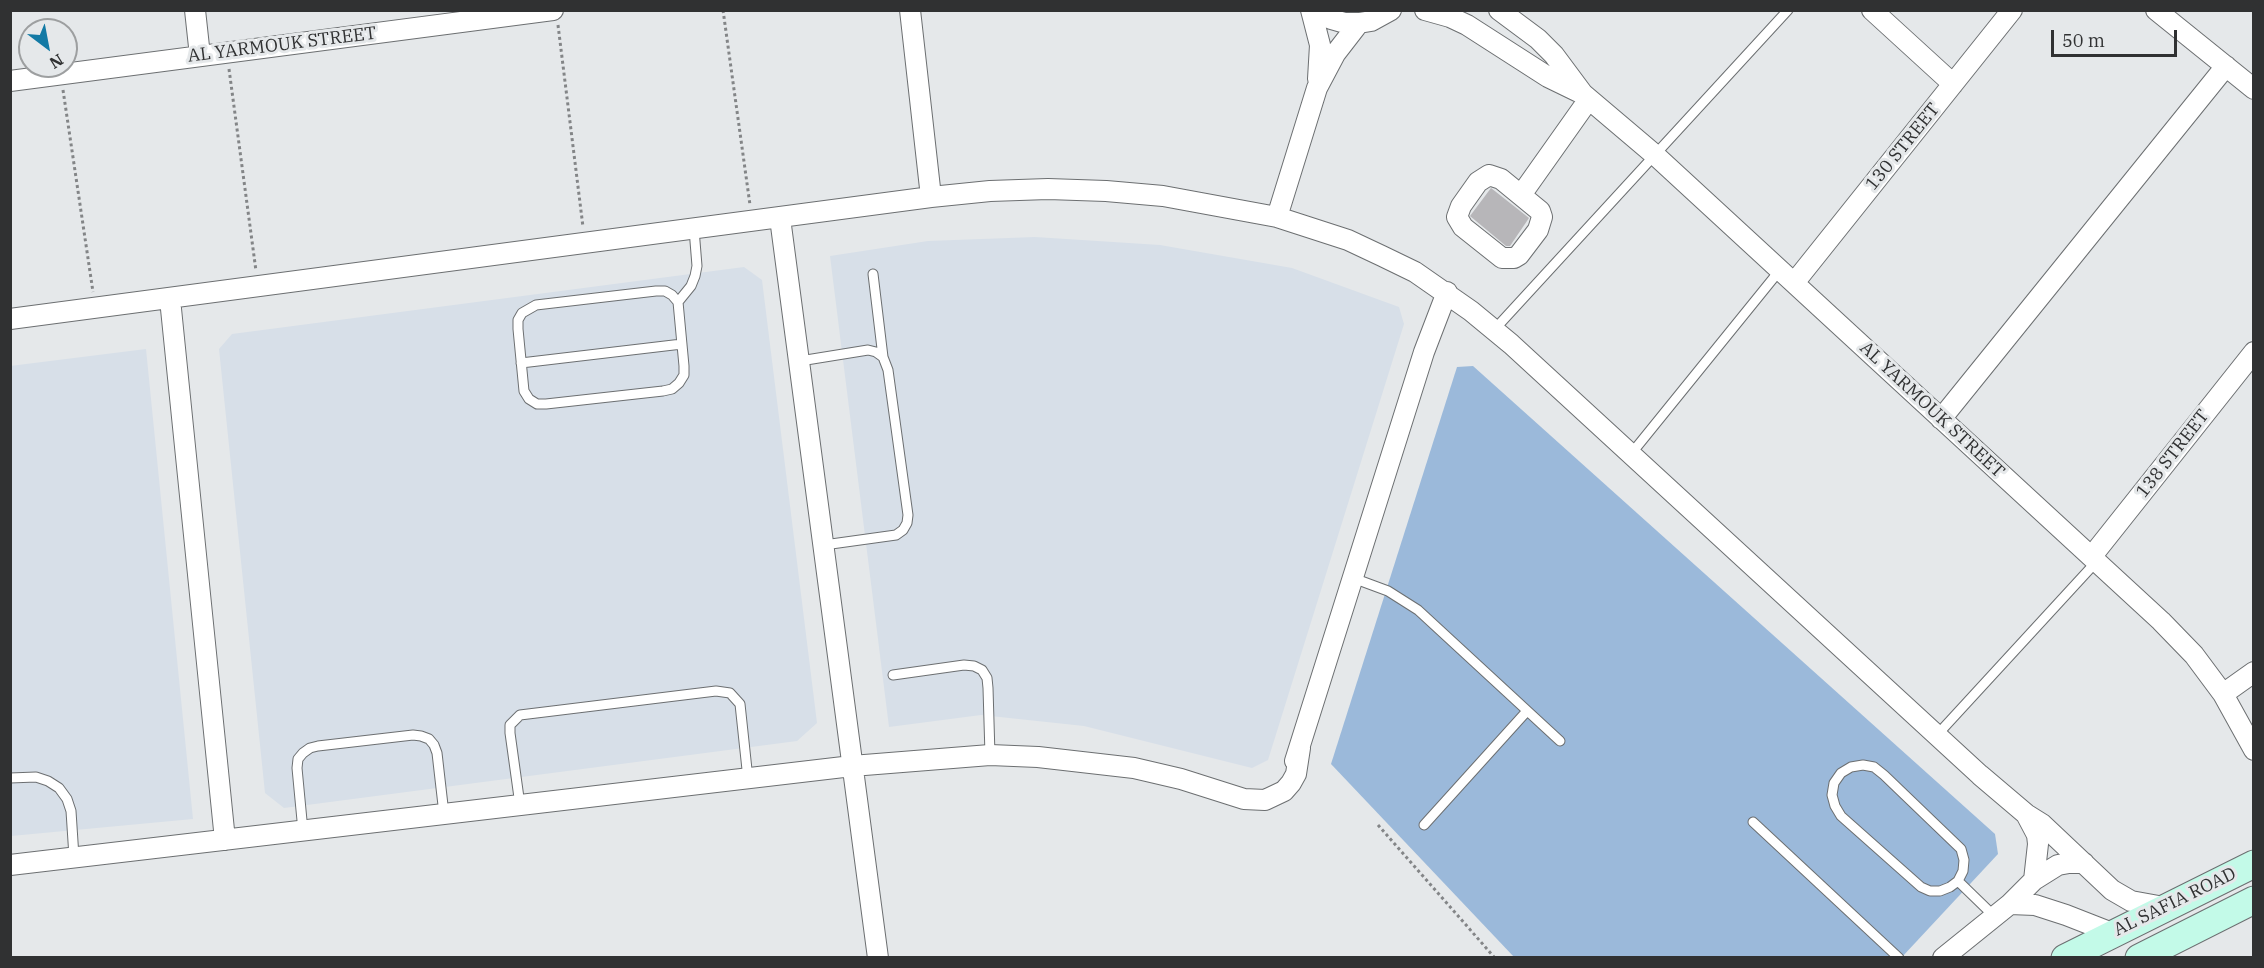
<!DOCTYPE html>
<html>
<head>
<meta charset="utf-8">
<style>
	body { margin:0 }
	#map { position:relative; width:2264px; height:968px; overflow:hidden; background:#e5e8ea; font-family:"IBM Plex Serif",serif }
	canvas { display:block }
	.frame { position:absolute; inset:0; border:12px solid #303132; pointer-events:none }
	.north { position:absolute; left:18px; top:18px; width:60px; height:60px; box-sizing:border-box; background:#e5e8ea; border:2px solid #9d9fa0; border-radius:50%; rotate:148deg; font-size:16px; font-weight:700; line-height:24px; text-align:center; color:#303132 }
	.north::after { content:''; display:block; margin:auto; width:21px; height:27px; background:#137aa5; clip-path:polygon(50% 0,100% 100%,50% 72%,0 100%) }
	.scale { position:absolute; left:2051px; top:30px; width:126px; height:27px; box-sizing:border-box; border:3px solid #303132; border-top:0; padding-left:8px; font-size:18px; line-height:21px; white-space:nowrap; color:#303132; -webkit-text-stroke:4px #e5e8ea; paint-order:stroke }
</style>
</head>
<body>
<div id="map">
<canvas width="2264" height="968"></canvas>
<div class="frame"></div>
<div class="north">N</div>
<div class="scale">50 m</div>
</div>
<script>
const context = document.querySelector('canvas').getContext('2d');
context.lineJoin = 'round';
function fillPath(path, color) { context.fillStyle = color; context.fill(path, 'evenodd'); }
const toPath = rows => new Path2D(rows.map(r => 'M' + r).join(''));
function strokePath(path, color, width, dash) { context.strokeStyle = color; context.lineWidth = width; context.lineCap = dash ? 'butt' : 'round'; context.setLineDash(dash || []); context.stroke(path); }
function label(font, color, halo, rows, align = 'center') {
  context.font = font + ' "IBM Plex Serif",serif'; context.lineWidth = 6; context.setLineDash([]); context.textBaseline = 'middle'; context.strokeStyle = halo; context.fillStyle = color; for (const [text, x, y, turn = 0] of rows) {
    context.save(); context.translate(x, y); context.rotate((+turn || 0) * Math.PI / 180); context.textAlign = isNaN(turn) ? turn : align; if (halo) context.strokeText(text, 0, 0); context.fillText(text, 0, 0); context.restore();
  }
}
fillPath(toPath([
	[1035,237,1160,245,1292,268,1399,307,1404,324,1268,760,1252,768,1084,726,981,715,889,727,830,256,928,241],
	[744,267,762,280,817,723,797,741,284,808,265,793,219,349,232,334],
	[146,349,193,819,11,836,10,366]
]), '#d7dfe8');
fillPath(toPath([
	[1473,366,1995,834,1998,854,1902,957,1514,957,1331,764,1457,367]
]), '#9bb9da');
fillPath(toPath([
	[1491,188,1529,218,1510,246,1506,246,1470,216]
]), '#b7b6b9');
const lane = toPath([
	[873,274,883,357],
	[656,291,665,291,672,295,678,302,684,366,684,375,679,383,672,389,663,391,546,404,537,404,529,399,524,391,518,329,518,320,522,313,536,305,656,291],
	[678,302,691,286,695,276,697,266,694,229],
	[1494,330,1788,10],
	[800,361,868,350,876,352,883,357,888,370,908,515,907,523,903,530,896,535,824,545],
	[521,363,682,344],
	[1631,454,1780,270],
	[1353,578,1388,591,1418,610,1560,741],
	[893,675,964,665,974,666,982,670,987,678,988,688,990,755],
	[1937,735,2097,561],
	[1863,765,1874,767,1884,775,1961,849,1964,860,1963,871,1958,881,1950,887,1940,891,1930,891,1921,887,1841,816,1835,806,1832,795,1834,783,1841,773,1851,767,1863,765],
	[10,778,36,777,48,781,59,788,67,799,71,811,74,857],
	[520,805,510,733,510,725,520,715,716,691,730,693,740,704,748,779],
	[1753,822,1899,958],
	[1424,825,1527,711],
	[303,831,297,768,298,759,303,753,310,748,318,746,413,735,421,736,429,739,434,745,437,753,444,814],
	[1958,881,1993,915]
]);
const street = toPath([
	[195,10,200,56],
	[910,10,931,197],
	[1311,10,1320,45,1318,79],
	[1316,10,1331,19,1345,23,1359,23,1371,21,1391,10],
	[1425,10,1450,17,1467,25,1548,77,1583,94,1655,155,2161,621,2194,655,2223,694,2254,750],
	[1499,10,1538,39,1554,55,1583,94],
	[1872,10,1953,84],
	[2156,10,2254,89],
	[10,81,553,10],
	[1489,175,1501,179,1540,211,1542,217,1538,230,1519,255,1514,258,1502,258,1463,227,1457,217,1461,206,1478,182,1489,175],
	[1521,195,1589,99],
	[1277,217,1317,88,1335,54,1359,23],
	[780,218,878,958],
	[1794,283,2012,10],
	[170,299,225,840],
	[10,319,931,197,990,191,1048,189,1106,191,1163,196,1277,217,1348,240,1382,256,1415,272,1471,311,1511,344,1980,775,2026,814,2042,824,2112,890,2131,901,2164,907],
	[1941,419,2226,66],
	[2092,556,2254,352],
	[2223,694,2254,672],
	[1295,761,1424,352,1447,292],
	[2027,816,2037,835,2038,844,2034,880],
	[10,865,852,766,990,755,1038,757,1134,768,1181,779,1244,799,1265,800,1284,791,1291,783,1296,774,1300,748],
	[2010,904,2035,905,2066,915,2112,933],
	[1943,958,2010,904,2034,880,2058,865,2069,863,2084,863]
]);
const secondary = toPath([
	[2065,958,2254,864],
	[2139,958,2254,900]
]);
strokePath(lane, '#6c6f71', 11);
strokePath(street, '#6c6f71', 22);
strokePath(secondary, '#6c6f71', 29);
strokePath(toPath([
	[723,10,750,205],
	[558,25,583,227],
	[229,69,256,271],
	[63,90,93,292],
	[1378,825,1495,958]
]), '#838587', 3, [3, 3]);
strokePath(lane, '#fff', 9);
strokePath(street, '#fff', 20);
strokePath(secondary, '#c3fae8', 27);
label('18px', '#303132', '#e5e8ea', [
	["AL YARMOUK STREET",282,45,-7],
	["130 STREET",1903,147,-51],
	["AL YARMOUK STREET",1932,410,43],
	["138 STREET",2173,454,-52],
	["AL SAFIA ROAD",2175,902,-26]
]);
</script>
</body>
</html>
